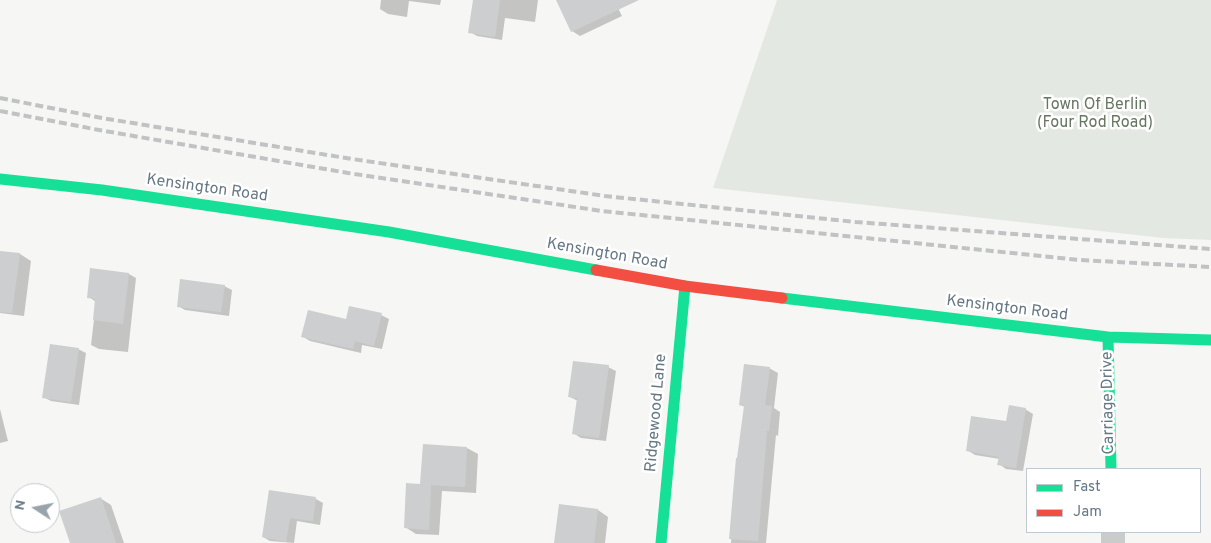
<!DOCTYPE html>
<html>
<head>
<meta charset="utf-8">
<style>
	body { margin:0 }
	#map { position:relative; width:1211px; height:543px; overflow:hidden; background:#f6f6f4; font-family:Overpass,sans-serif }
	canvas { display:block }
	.legend { position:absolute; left:1026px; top:468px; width:175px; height:65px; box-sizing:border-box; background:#fff; border:1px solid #c2c9ce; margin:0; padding:6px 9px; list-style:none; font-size:15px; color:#667884 }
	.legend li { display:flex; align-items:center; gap:10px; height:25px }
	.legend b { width:25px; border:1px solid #c2c9ce }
	.north { position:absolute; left:10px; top:483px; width:50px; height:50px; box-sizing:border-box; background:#fff; border:1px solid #c2c9ce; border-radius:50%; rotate:281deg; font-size:14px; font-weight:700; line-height:20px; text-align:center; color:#667884 }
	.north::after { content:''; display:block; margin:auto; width:18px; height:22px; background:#98a4ab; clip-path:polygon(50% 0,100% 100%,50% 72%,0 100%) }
</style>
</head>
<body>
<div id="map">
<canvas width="1211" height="543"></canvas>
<ul class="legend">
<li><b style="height:6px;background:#16e098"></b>Fast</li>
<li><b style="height:6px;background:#f24e42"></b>Jam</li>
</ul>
<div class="north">N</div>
</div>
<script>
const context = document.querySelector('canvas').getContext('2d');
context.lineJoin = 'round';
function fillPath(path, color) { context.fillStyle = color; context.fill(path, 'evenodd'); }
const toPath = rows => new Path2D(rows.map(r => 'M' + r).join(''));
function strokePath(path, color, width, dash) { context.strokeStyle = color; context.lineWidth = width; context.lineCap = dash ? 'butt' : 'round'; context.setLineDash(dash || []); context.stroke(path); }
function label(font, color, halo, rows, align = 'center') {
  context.font = font + ' Overpass,sans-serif'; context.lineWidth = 5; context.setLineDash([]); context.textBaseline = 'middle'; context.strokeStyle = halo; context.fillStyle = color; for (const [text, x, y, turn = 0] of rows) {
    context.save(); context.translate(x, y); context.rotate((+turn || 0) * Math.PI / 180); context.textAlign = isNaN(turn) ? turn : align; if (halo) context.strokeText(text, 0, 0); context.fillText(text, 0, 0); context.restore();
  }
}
fillPath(toPath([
	[777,0,1211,0,1211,240,1163,238,713,188]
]), '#e4e8e2');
fillPath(toPath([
	[381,0,441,0,440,5,409,1,407,17,388,14,380,9],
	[475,0,538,0,535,22,505,18,502,40,477,36,470,32],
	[558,0,614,0,622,16,580,36,572,31],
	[0,252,20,254,31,261,24,316,0,313],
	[129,274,136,278,128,352,99,349,91,345,96,302,89,297],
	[224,286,232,290,229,316,185,310,178,306],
	[381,315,389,319,382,349,362,345,361,353,310,341,303,337],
	[78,349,86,353,79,405,51,401,43,397],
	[608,367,616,371,606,441,581,438,573,433,578,401,570,397],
	[769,368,778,373,774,408,780,412,778,436,776,435,766,543,731,543,737,459,739,459,745,407,740,405],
	[0,409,8,441,0,443],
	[1025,409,1033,414,1023,471,1006,469,999,464,1000,459,975,455,967,450],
	[467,448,478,454,476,493,442,491,439,535,416,534,405,527,421,486],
	[270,491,316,499,323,503,320,525,297,521,294,543,270,541,263,537],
	[100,498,111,505,124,543,71,543],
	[598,510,608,517,605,543,555,543]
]), '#0003');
fillPath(toPath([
	[473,0,500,0,495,37,468,33],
	[556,0,639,0,571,32],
	[0,251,20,253,12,313,0,312],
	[90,268,129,273,123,324,93,320,95,299,87,298],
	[180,279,225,285,221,312,177,307],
	[349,306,382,313,374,346,355,341,353,349,301,337,308,310,346,319],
	[50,344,79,348,71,402,42,398],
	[573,361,609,365,599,438,572,434,577,398,568,397],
	[744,364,770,367,765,405,772,406,769,431,767,431,758,541,729,539,736,458,737,458,744,406,739,405],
	[1009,405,1026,408,1016,468,997,465,999,457,966,451,971,416,1006,421],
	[423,444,467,447,465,487,431,485,429,530,404,528,406,483,420,484],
	[269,490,316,497,313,521,290,518,286,542,262,537],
	[101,497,116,543,70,543,59,511],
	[559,504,598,509,594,543,554,543]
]), '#cdcecf');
strokePath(toPath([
	[1113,532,1113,543]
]), '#cacccc', 24);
strokePath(toPath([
	[0,179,102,190,389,232,596,270],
	[782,298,1108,337,1211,340],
	[1108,337,1111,469],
	[661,543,685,286]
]), '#16e098', 11);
strokePath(toPath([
	[596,270,685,286,782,298]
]), '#f24e42', 11);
strokePath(toPath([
	[0,98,102,118,352,159,605,196,856,222,1211,249],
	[0,111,99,130,348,173,602,211,1080,260,1211,267]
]), '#c0c2c3', 4, [8, 4]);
label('16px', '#667761', '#fff', [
	["Town Of Berlin",1095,106],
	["(Four Rod Road)",1095,124]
]);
label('16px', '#667884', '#fff', [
	["Kensington Road",207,189,8],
	["Kensington Road",607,255,10],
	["Kensington Road",1007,309,7],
	["Carriage Drive",1109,403,-91],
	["Ridgewood Lane",657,413,-85]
]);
</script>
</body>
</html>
